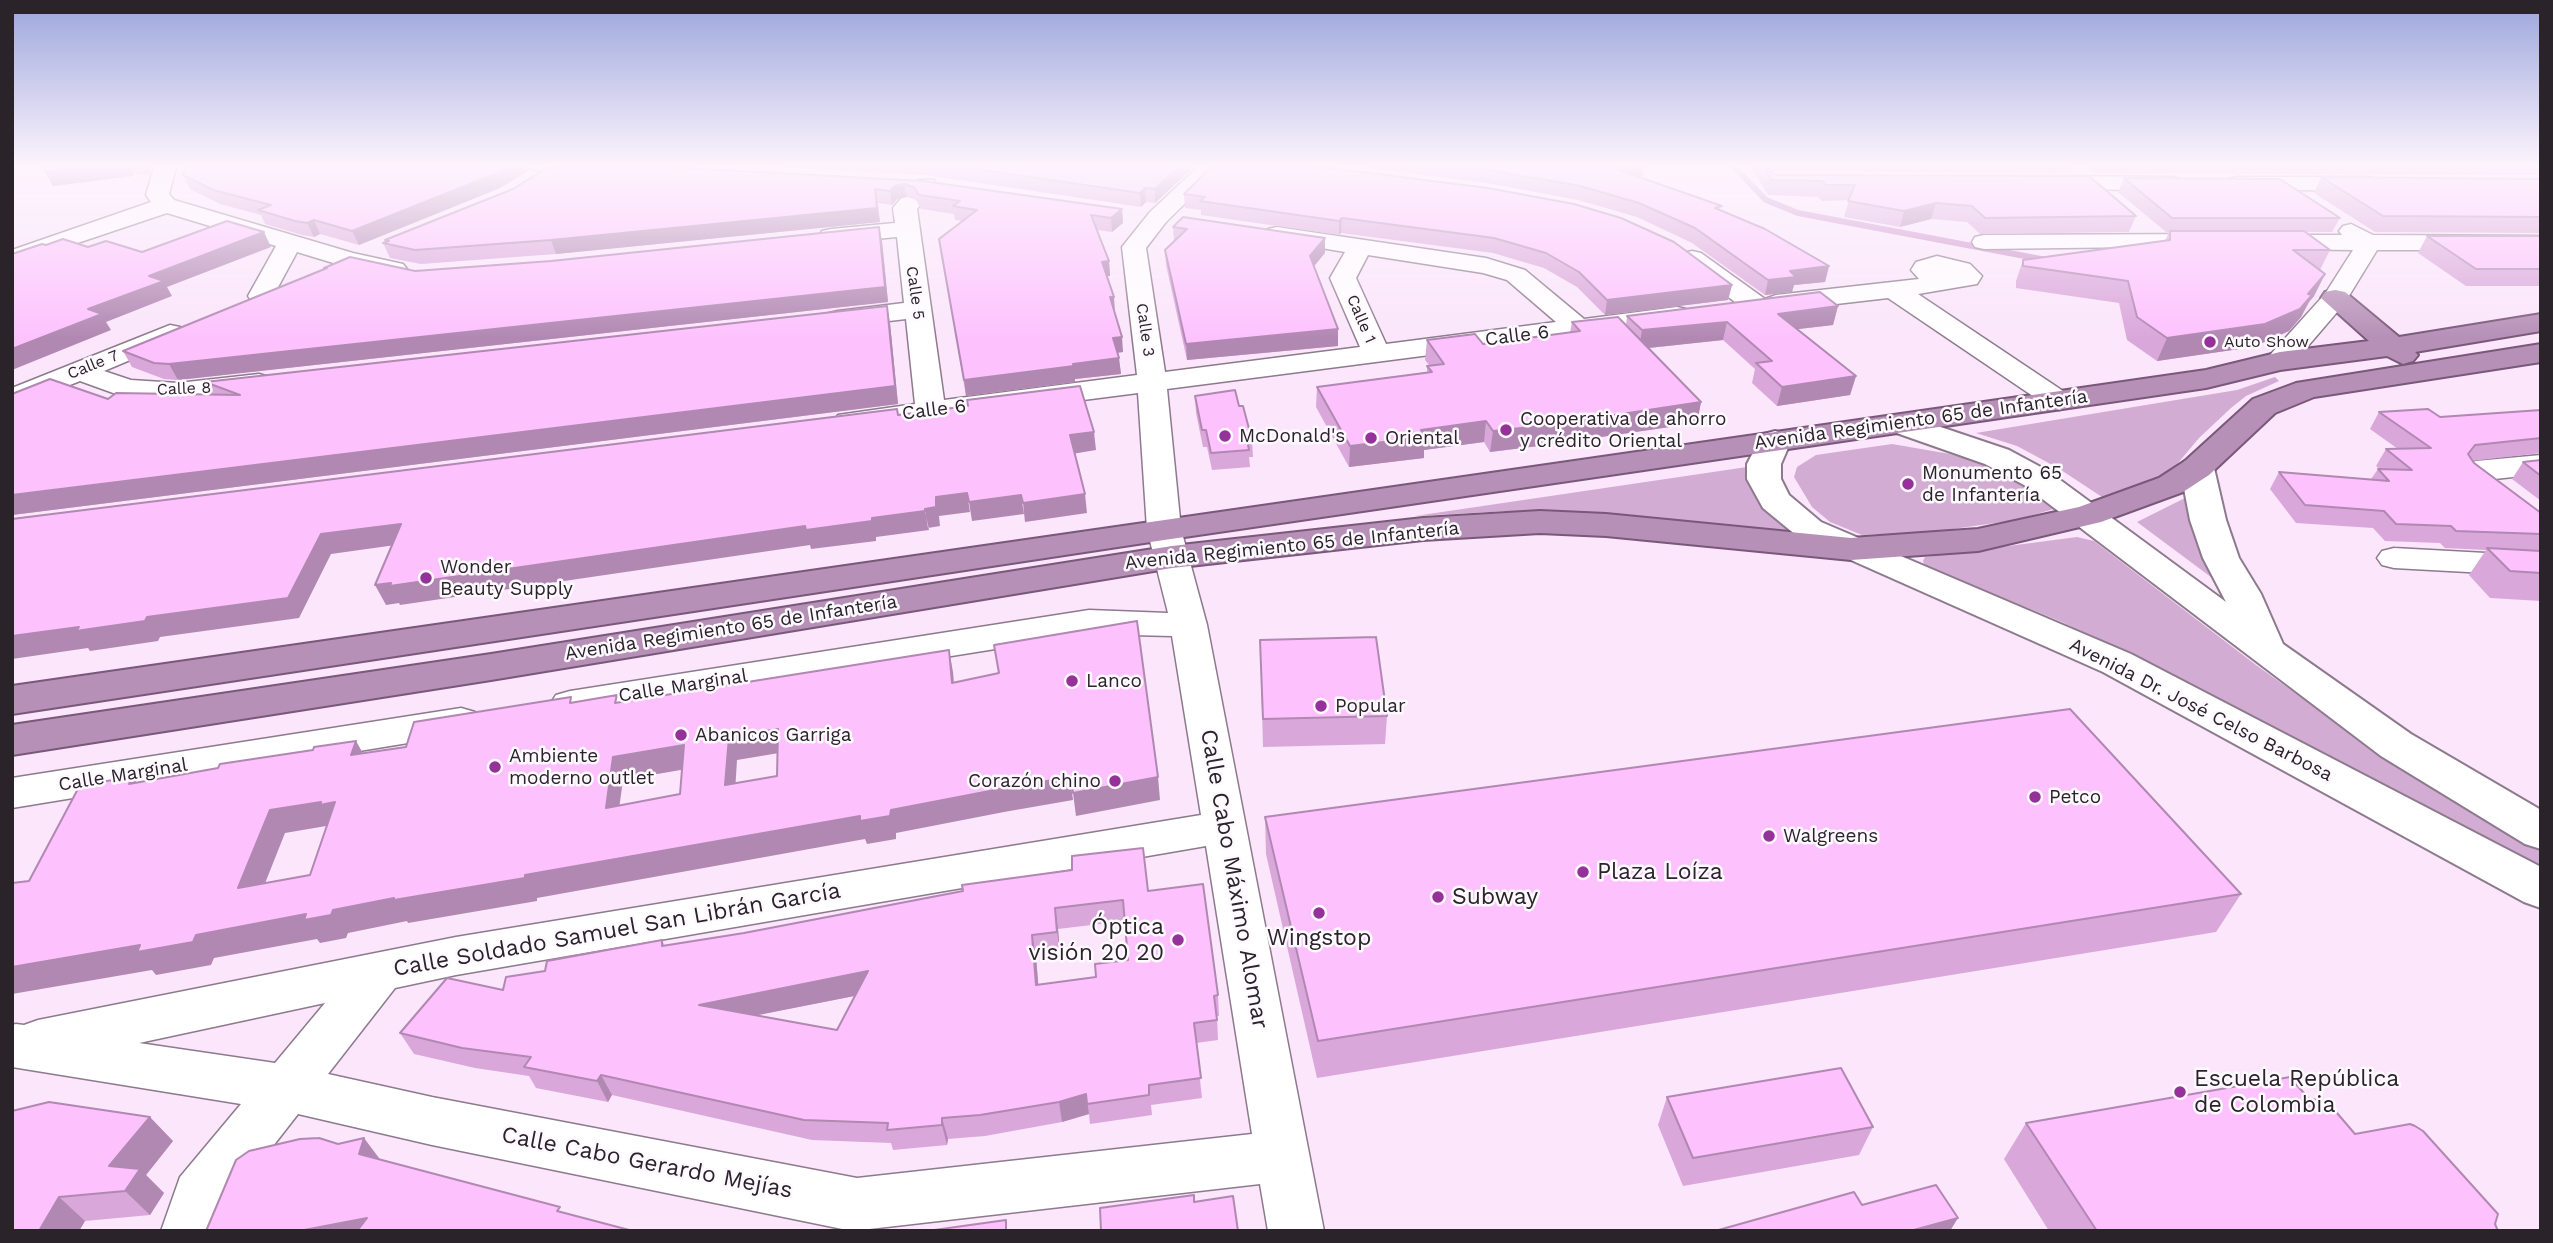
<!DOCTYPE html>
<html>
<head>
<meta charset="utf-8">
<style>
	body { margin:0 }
	#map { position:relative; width:2553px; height:1243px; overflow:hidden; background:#fbe6fb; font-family:"Work Sans",sans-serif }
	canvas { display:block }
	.frame { position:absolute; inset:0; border:14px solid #2a232a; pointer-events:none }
</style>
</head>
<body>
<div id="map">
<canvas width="2553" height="1243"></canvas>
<div class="frame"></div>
</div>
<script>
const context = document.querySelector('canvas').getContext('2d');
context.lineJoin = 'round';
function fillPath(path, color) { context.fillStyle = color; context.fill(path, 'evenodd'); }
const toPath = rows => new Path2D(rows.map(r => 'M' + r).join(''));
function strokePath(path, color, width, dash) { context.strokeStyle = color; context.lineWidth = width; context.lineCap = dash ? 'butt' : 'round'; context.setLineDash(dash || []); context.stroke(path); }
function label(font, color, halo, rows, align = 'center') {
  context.font = font + ' "Work Sans",sans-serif'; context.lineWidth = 5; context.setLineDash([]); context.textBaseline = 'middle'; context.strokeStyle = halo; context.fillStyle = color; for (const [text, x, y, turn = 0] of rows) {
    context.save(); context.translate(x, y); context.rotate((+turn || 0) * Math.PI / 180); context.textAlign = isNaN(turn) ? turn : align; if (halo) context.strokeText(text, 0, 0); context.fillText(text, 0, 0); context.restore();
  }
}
fillPath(toPath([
	[2275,377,2279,381,2246,396,2231,408,2199,438,2178,463,2161,476,2120,493,2102,497,2058,468,2017,446,1976,433,2237,390],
	[1892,444,1950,454,1993,467,2057,508,2016,520,1932,532,1862,535,1830,522,1812,507,1794,477,1797,467,1816,455],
	[1747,467,1751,487,1758,501,1797,531,1766,533,1665,519,1580,513,1508,511,1415,516],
	[2187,497,2227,589,2137,522],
	[2077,537,2094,541,2256,665,2382,755,2541,848,2541,870,2228,703,2062,622,1925,566,1923,561,1925,557]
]), '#d3acd3');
strokePath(toPath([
	[1731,164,1766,200,1798,213,2046,260]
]), '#ca91cb', 6);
const minor = toPath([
	[155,164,177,164,169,194,174,200,353,253,403,264,407,269,403,274,394,277,340,265,297,252,270,302,261,304,252,302,248,296,276,246,167,213,12,265,12,250,151,202,146,195,155,164],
	[530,164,609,164,611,167,608,172,600,174,541,171,533,169,530,164],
	[1201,164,1225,164,1166,222,1146,248,1165,372,1360,347,1330,278,1345,252,1268,239,1265,234,1268,229,1277,227,1486,258,1525,270,1584,319,1677,307,1686,309,1690,315,1686,321,1677,323,1167,389,1181,529,1207,625,1324,1231,1268,1231,1260,1184,852,1231,432,1145,298,1114,224,1209,217,1231,161,1231,180,1177,241,1104,12,1067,12,1025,16,1024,24,1025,38,1020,456,937,1201,815,1172,636,1089,634,570,717,556,713,550,704,556,695,570,691,1089,610,1168,613,1147,529,1138,393,849,430,838,427,834,421,838,415,915,404,906,319,838,327,829,325,825,319,829,313,838,311,904,303,897,237,831,243,822,241,819,236,822,231,831,229,895,223,893,208,897,203,918,180,934,180,937,185,917,209,944,400,1137,375,1122,247,1150,212,1201,164],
	[1368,255,1483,273,1507,280,1556,322,1386,344,1356,278,1368,255],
	[1206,846,1252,1134,857,1178,432,1097,328,1074,395,988,456,975,1206,846],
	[325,1003,275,1063,139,1043,325,1003],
	[2048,176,2172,177,2180,179,2183,184,2180,189,2172,191,2040,188,2037,183,2040,178,2048,176],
	[2237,177,2368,177,2376,179,2379,184,2376,189,2368,191,2229,189,2226,184,2229,179,2237,177],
	[2351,224,2373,235,2541,236,2541,250,2377,250,2344,304,2290,367,2280,369,2270,367,2266,361,2270,355,2325,294,2353,250,2269,249,2260,247,2257,242,2260,237,2269,235,2342,235,2339,231,2343,226,2351,224],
	[2214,234,2223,236,2226,241,2223,246,1984,249,1975,247,1972,242,1975,237,1984,235,2214,234],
	[1692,251,1701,253,1765,299,1776,295,1919,279,1911,270,1916,262,1937,256,1970,264,1982,276,1977,284,1918,294,2069,395,2074,401,2069,407,2059,410,2049,407,1888,298,1776,311,1767,309,1756,313,1747,311,1683,263,1680,258,1683,253,1692,251],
	[170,325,180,327,184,333,180,339,104,371,131,380,178,383,259,374,269,377,273,383,269,389,259,392,178,401,127,398,80,381,12,408,12,388,170,325],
	[2541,455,2541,474,2476,481,2465,478,2460,471,2465,464,2476,461,2541,455],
	[2394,548,2541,556,2541,576,2394,568,2382,565,2377,558,2382,551,2394,548],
	[461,708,475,712,481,722,475,732,12,808,12,778,461,708]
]);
const secondary = toPath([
	[1902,414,2009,450,2048,471,2226,602,2203,558,2190,520,2180,468,2185,461,2197,458,2209,461,2214,468,2226,520,2239,558,2261,594,2283,644,2411,734,2541,810,2541,849,2525,844,2381,756,2024,485,1985,464,1891,431,1886,424,1891,417,1902,414],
	[1775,431,1786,434,1791,441,1781,464,1781,479,1789,495,1821,522,2131,654,2541,867,2541,908,2524,902,2103,672,1797,536,1763,508,1747,479,1747,464,1759,441,1764,434,1775,431]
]);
const trunk = toPath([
	[2335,290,2345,292,2399,337,2541,314,2541,331,2415,352,2418,355,2413,361,2403,364,2387,356,2280,370,2206,388,1164,540,12,714,12,686,2206,370,2280,352,2369,341,2321,298,2325,292,2335,290],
	[2541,344,2541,362,2314,397,2275,413,2209,475,2183,492,2101,522,1978,551,1851,560,1606,536,1540,533,1423,540,1172,568,491,680,12,755,12,725,491,654,1172,546,1423,518,1540,511,1606,514,1851,538,1978,529,2079,507,2159,478,2185,461,2253,399,2296,383,2541,344]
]);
strokePath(minor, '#8d7a8d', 3);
strokePath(secondary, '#8d7a8d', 4);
strokePath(trunk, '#79587a', 4);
fillPath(minor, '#fff');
fillPath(secondary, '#fff');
fillPath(trunk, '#b690b7');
fillPath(toPath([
	[31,164,150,164,151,167,149,175,134,174,133,176,53,186,44,169,40,169,37,164],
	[714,164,1197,164,1155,203,1146,202,1141,207,926,175],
	[1214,164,1732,285,1728,300,1605,315,1577,287,1544,268,1493,253,1341,233,1339,235,1201,215,1201,210,1185,208,1184,194],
	[1338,164,1644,164,1643,175,1637,177,1721,210,1829,266,1825,282,1794,285,1792,292,1765,295,1692,243,1637,217,1578,200,1487,183],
	[1755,164,2541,164,2541,175,2096,173,2081,166,2073,168,2070,173,1775,171,1770,173,1779,175,2136,216,2129,232,1980,234,1967,222,1931,219,1900,227,1844,217,1849,200,1822,201,1818,197,1768,195,1753,170],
	[531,169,500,188,359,245,320,234,314,237,302,235,265,224,261,215,220,204,190,189,183,175],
	[2321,177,2541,179,2541,233,2375,232,2314,193],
	[2124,178,2340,218,2332,232,2305,232,2330,250,2320,270,2325,274,2314,296,2309,302,2301,317,2289,331,2253,347,2157,361,2127,340,2119,303,2016,288,2016,281,2023,260,2165,241,2169,232,2166,232,2118,192],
	[923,181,1122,209,1123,223,1112,232,1097,230,1109,261,1110,276,1107,276,1123,352,1118,353,1121,374,1075,379,1075,382,966,396,939,239,962,221,955,220,954,214,921,209,916,200,907,197,897,199,892,205,878,203,880,222,556,254,421,264,390,258,383,243,386,242,385,240,513,189],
	[879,227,882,241,888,302,178,380,164,379,132,367,123,351,325,269,324,268,415,271,551,261],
	[1173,227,1325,253,1314,266,1338,329,1338,346,1187,360,1166,265,1165,250,1174,241],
	[2427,236,2541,236,2541,286,2466,286,2418,253],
	[1838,306,1833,325,1798,329,1856,376,1850,395,1777,406,1752,383,1755,369,1723,340,1648,348,1701,402,1697,423,1546,445,1490,452,1484,442,1424,450,1424,458,1349,467,1316,407,1317,387,1427,372,1427,366,1429,365,1425,360,1427,340,1483,344,1570,333,1572,322,1626,325,1627,316],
	[890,323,898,404,12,515,12,394,108,399,212,395,205,382],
	[1195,396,1239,406,1252,440,1253,457,1249,457,1250,467,1212,470,1207,447,1203,447,1196,413],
	[2541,410,2541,453,2472,461,2474,463,2541,513,2541,601,2490,598,2469,575,2486,550,2445,548,2440,543,2385,541,2373,528,2296,523,2270,489,2279,472,2371,479,2378,469,2380,469,2376,466,2386,449,2398,449,2370,429,2379,412,2440,417],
	[2541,460,2541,501,2512,479,2523,462],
	[1260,640,1387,716,1385,744,1263,747],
	[1265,817,2241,894,2216,932,1317,1078,1266,854],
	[1148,891,1218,995,1219,1016,1217,1016,1218,1040,1196,1043,1202,1098,1151,1105,1152,1115,1090,1124,1089,1114,1062,1122,985,1136,948,1139,947,1145,893,1150,891,1143,812,1140,612,1095,608,1102,536,1088,529,1076,475,1068,414,1054,400,1033,545,971,662,940,665,946],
	[1125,921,1128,960,1096,977,1038,985,1036,956,1060,952,1058,929],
	[855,996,837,1030,757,1015],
	[1667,1097,1873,1127,1859,1155,1683,1186,1658,1125],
	[2309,1099,2355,1134,2495,1224,2498,1231,2049,1231,2004,1159,2026,1123],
	[12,1111,173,1141,146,1175,164,1193,150,1215,85,1221,79,1231,12,1231]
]), '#daa7da');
fillPath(toPath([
	[114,164,129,164,134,174,133,176,53,186,45,172],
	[144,164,150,164,151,167,149,175],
	[511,164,530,164,531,169,500,188,359,245,352,231],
	[1182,164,1197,164,1155,203,1155,189],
	[1636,164,1644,164,1643,175,1616,184,1619,170],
	[1765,164,1777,164,1775,171,1766,173],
	[2073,164,2082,164,2081,166,2073,168,2070,173],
	[904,184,907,197,897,199,892,205,890,191,895,186],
	[1145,188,1146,202,1141,207,1140,193],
	[875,189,880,222,556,254,551,240],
	[1936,203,1931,219,1900,227,1904,211],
	[1122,209,1123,223,1112,232,1111,218],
	[1342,218,1341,233,1339,235,1339,221],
	[314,220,320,234,314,237,307,223],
	[879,227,882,241,888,302,178,380,169,364],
	[264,232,271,247,167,287,172,296,106,322,111,330,12,370,12,349,149,276],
	[1325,238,1325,253,1310,271,1310,256],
	[1109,261,1110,276,1104,276,1102,262],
	[1829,266,1825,282,1794,285,1792,292,1765,295,1768,280,1790,271],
	[2325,274,2314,296,2309,302,2301,317,2289,331,2253,347,2157,361,2167,338,2308,294],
	[1732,285,1728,300,1605,315,1607,300],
	[1110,297,1114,297,1115,312],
	[887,306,890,323,898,404,12,515,12,495],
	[1838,306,1833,325,1773,332,1778,314],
	[1727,322,1723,340,1639,349,1642,330],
	[1338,329,1338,346,1187,360,1186,344],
	[1122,337,1123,352,1114,353,1113,338],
	[1119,358,1121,374,1075,379,1075,382,966,396,964,380],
	[1856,376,1850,395,1777,406,1782,387],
	[1701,402,1697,423,1546,445,1490,452,1493,431],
	[1486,421,1484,442,1424,450,1424,458,1349,467,1350,446,1421,430],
	[1094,432,1096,450,1072,454,1070,435],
	[967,493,970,512,939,516,940,526,928,528,925,509,936,497],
	[1085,494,1087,513,1025,522,1023,503],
	[1021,495,1024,514,972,521,969,502],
	[925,511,929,530,876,537,876,541,811,549,810,545,400,605,399,603,386,605,375,585,805,526],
	[401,524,410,543,331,554,299,618,160,637,158,641,90,651,88,648,12,659,12,636,147,617,321,534],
	[949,650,953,672,956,706,952,683],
	[778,729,785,752,737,760,734,808,725,785,729,737],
	[356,741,369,764,351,755],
	[684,745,692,768,623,780,616,831,606,808,613,757],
	[133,777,150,800,129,784],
	[1070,777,1073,800,1004,812,896,833,896,839,867,844,865,839,537,898,537,901,408,923,407,921,348,933,346,938,320,943,317,939,214,958,211,965,156,975,152,970,12,994,12,967,196,935,394,898],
	[1158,777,1160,800,1076,816,1073,793],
	[321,802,335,802,332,825,285,833,254,911,238,888,270,810],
	[1055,908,1058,929,1060,952,1057,932],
	[1032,935,1036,956,1040,1005,1036,985],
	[868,971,874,992,708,1025,699,1005],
	[601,1075,612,1095,608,1102,597,1081],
	[1086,1094,1089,1114,1062,1122,1059,1102],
	[150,1117,173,1141,146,1175,164,1193,150,1215,125,1191,109,1166],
	[942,1118,948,1139,947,1145,942,1125],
	[364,1138,382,1162,359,1154],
	[59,1197,85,1221,79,1231,39,1231],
	[367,1218,377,1231,299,1231],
	[1958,1218,1950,1231,1910,1231]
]), '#b188b2');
const building = toPath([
	[47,164,114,164,45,172,43,166,47,164],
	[186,164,511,164,495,174,352,231,314,220,307,223,295,221,258,210,271,205,213,190,183,175,186,164],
	[553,164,612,164,923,181,1122,209,1111,218,1091,215,1109,261,1102,262,1114,297,1110,297,1122,337,1113,338,1119,358,1073,364,1074,366,964,380,939,239,977,210,953,206,960,201,919,195,914,187,904,184,895,186,890,191,875,189,877,208,551,240,415,250,383,243,389,241,385,240,513,189,553,164],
	[941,164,1182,164,1155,189,1145,188,1140,193,941,164],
	[1214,164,1298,164,1488,188,1574,204,1621,218,1674,242,1732,285,1607,300,1579,272,1546,253,1494,238,1342,218,1339,221,1200,201,1205,197,1184,194,1214,164],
	[1446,164,1636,164,1619,170,1722,206,1715,208,1765,229,1829,266,1790,271,1796,277,1768,280,1695,228,1639,203,1580,186,1489,170,1446,164],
	[1762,164,1765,164,1768,172,1779,175,2089,176,2136,216,1985,218,1972,206,1936,203,1904,211,1848,201,1855,185,1826,185,1822,181,1771,180,1762,164],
	[2321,177,2541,179,2541,217,2383,216,2321,177],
	[2124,178,2280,179,2340,218,2172,218,2124,178],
	[1183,217,1325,238,1310,256,1338,329,1186,344,1165,250,1187,229,1173,227,1183,217],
	[227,221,264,232,149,276,164,281,88,309,102,314,12,349,12,254,42,244,46,245,63,239,88,247,106,241,142,252,227,221],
	[879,227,885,287,169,364,154,363,123,351,327,268,324,268,350,257,415,271,551,261,879,227],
	[2170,231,2304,231,2330,250,2293,250,2325,274,2308,294,2312,295,2300,309,2265,324,2167,338,2137,317,2128,281,2023,266,2023,260,2170,240,2170,231],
	[2427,236,2541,236,2541,269,2476,269,2427,236],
	[1820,292,1838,306,1778,314,1856,376,1782,387,1756,363,1772,361,1727,322,1642,330,1627,316,1820,292],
	[887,306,895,386,12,495,12,394,50,379,108,399,116,393,240,395,205,382,887,306],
	[1618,317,1701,402,1549,425,1493,431,1486,421,1421,430,1425,437,1350,446,1317,387,1432,372,1427,366,1444,364,1427,340,1475,334,1483,344,1580,331,1572,322,1618,317],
	[1080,386,1094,432,1070,435,1085,494,1023,503,1021,495,969,502,967,493,936,497,936,507,925,509,925,511,872,518,872,521,806,530,805,526,390,586,391,583,375,585,401,524,321,534,288,598,147,617,145,621,76,631,79,627,12,636,12,519,897,409,898,415,968,406,967,400,1080,386],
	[1235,390,1239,406,1243,406,1252,440,1247,440,1249,450,1211,453,1206,430,1202,430,1195,396,1235,390],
	[2428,409,2440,417,2541,410,2541,438,2475,445,2468,454,2474,463,2541,513,2541,534,2456,531,2451,526,2396,524,2384,511,2305,505,2279,472,2389,481,2378,469,2412,470,2386,449,2431,448,2379,412,2428,409],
	[2541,460,2541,476,2523,462,2541,460],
	[2487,548,2541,551,2541,573,2510,571,2487,548],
	[1137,621,1158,777,1073,793,1070,777,1000,789,891,810,890,816,860,821,860,816,525,875,525,878,394,900,394,898,333,910,331,915,304,920,306,914,196,935,193,942,137,952,140,945,12,967,12,883,29,881,80,785,133,777,129,784,218,768,220,764,313,750,314,747,356,741,351,755,406,747,414,722,571,697,570,703,617,695,615,703,949,650,952,683,999,673,994,645,1137,621],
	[778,729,777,776,725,785,729,737,778,729],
	[684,745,680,794,606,808,613,757,684,745],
	[321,802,320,805,335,802,310,875,238,888,270,810,321,802],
	[1376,637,1387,716,1263,719,1260,640,1376,637],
	[2070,709,2241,894,1318,1041,1265,817,2070,709],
	[1143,848,1148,891,1203,884,1218,995,1214,996,1217,1020,1194,1023,1201,1078,1149,1085,1149,1095,1087,1104,1086,1094,1059,1102,980,1115,942,1118,942,1125,887,1130,888,1123,804,1120,601,1075,597,1081,524,1067,531,1057,462,1048,400,1033,447,978,503,990,506,977,545,971,547,961,662,940,662,946,744,933,963,891,962,885,1072,870,1072,856,1143,848],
	[1123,900,1128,960,1095,964,1096,977,1036,985,1032,935,1057,932,1055,908,1123,900],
	[868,971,837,1030,699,1005,868,971],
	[1841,1068,1873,1127,1693,1158,1667,1097,1841,1068],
	[2290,1077,2309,1099,2320,1100,2331,1106,2355,1134,2410,1124,2415,1126,2423,1131,2498,1214,2495,1224,2498,1231,2097,1231,2026,1123,2290,1077],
	[49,1102,150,1117,109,1166,140,1169,125,1191,59,1197,39,1231,12,1231,12,1111,49,1102],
	[319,1138,338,1144,364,1138,359,1154,560,1207,557,1211,633,1231,357,1231,367,1218,299,1231,206,1231,236,1160,249,1151,300,1139,319,1138],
	[1936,1185,1958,1218,1910,1231,1715,1231,1854,1192,1862,1205,1936,1185],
	[1194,1195,1194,1202,1233,1196,1238,1231,1101,1231,1100,1208,1194,1195],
	[1006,1220,1006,1231,927,1231,1006,1220]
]);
fillPath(building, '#fdc2fe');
strokePath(building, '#b188b2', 2);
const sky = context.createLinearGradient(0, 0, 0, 338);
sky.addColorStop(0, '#9ca6dc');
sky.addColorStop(0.49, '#fdf4fd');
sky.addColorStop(1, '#fdf4fd00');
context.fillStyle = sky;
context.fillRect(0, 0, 2553, 338);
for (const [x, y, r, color] of [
	[2210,342,7,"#943299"],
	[1506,430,7,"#943299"],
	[1225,436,7,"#943299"],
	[1371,438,7,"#943299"],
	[1908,484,7,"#943299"],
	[426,578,7,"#943299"],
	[1072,681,7,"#943299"],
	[1321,706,7,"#943299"],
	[681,735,7,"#943299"],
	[495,767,7,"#943299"],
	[1115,781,7,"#943299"],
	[2035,797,7,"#943299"],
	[1769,836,7,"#943299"],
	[1583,872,7,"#943299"],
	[1438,897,7,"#943299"],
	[1319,913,7,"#943299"],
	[1178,940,7,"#943299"],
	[2180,1092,7,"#943299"]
]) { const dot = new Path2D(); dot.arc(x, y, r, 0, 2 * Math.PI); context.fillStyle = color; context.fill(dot); strokePath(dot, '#fef9fe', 2.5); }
label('16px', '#2a232a', '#fef9fe', [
	["Calle 5",915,293,82],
	["Calle 1",1361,319,67],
	["Calle 3",1145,330,82],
	["Calle 7",93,365,-22],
	["Calle 8",184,389,-2]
]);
label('16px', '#2a232a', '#fef9fe', [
	["Auto Show",2224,342]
], 'left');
label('19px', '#2a232a', '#fef9fe', [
	["Calle 6",1517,336,-7],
	["Calle 6",934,410,-7],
	["Avenida Regimiento 65 de Infantería",1921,420,-8],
	["Avenida Regimiento 65 de Infantería",1292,546,-6],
	["Avenida Regimiento 65 de Infantería",731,628,-9],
	["Calle Marginal",683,686,-9],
	["Avenida Dr. José Celso Barbosa",2201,710,27],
	["Calle Marginal",123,775,-9]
]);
label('19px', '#2a232a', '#fef9fe', [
	["Cooperativa de ahorro",1520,419],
	["y crédito Oriental",1520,441],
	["McDonald's",1239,436],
	["Oriental",1385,438],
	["Monumento 65",1922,473],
	["de Infantería",1922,495],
	["Wonder",440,567],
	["Beauty Supply",440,589],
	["Lanco",1086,681],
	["Popular",1335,706],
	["Abanicos Garriga",695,735],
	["Ambiente",509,756],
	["moderno outlet",509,778],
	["Corazón chino",1101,781,"right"],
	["Petco",2049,797],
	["Walgreens",1783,836]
], 'left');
label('23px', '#2a232a', '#fef9fe', [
	["Plaza Loíza",1597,872],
	["Subway",1452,897],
	["Óptica",1164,927,"right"],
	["visión 20 20",1164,953,"right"],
	["Wingstop",1319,938,"center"],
	["Escuela República",2194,1079],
	["de Colombia",2194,1105]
], 'left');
label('23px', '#2a232a', '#fef9fe', [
	["Calle Cabo Máximo Alomar",1234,879,80],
	["Calle Soldado Samuel San Librán García",617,930,-10],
	["Calle Cabo Gerardo Mejías",647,1163,11]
]);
</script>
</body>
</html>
